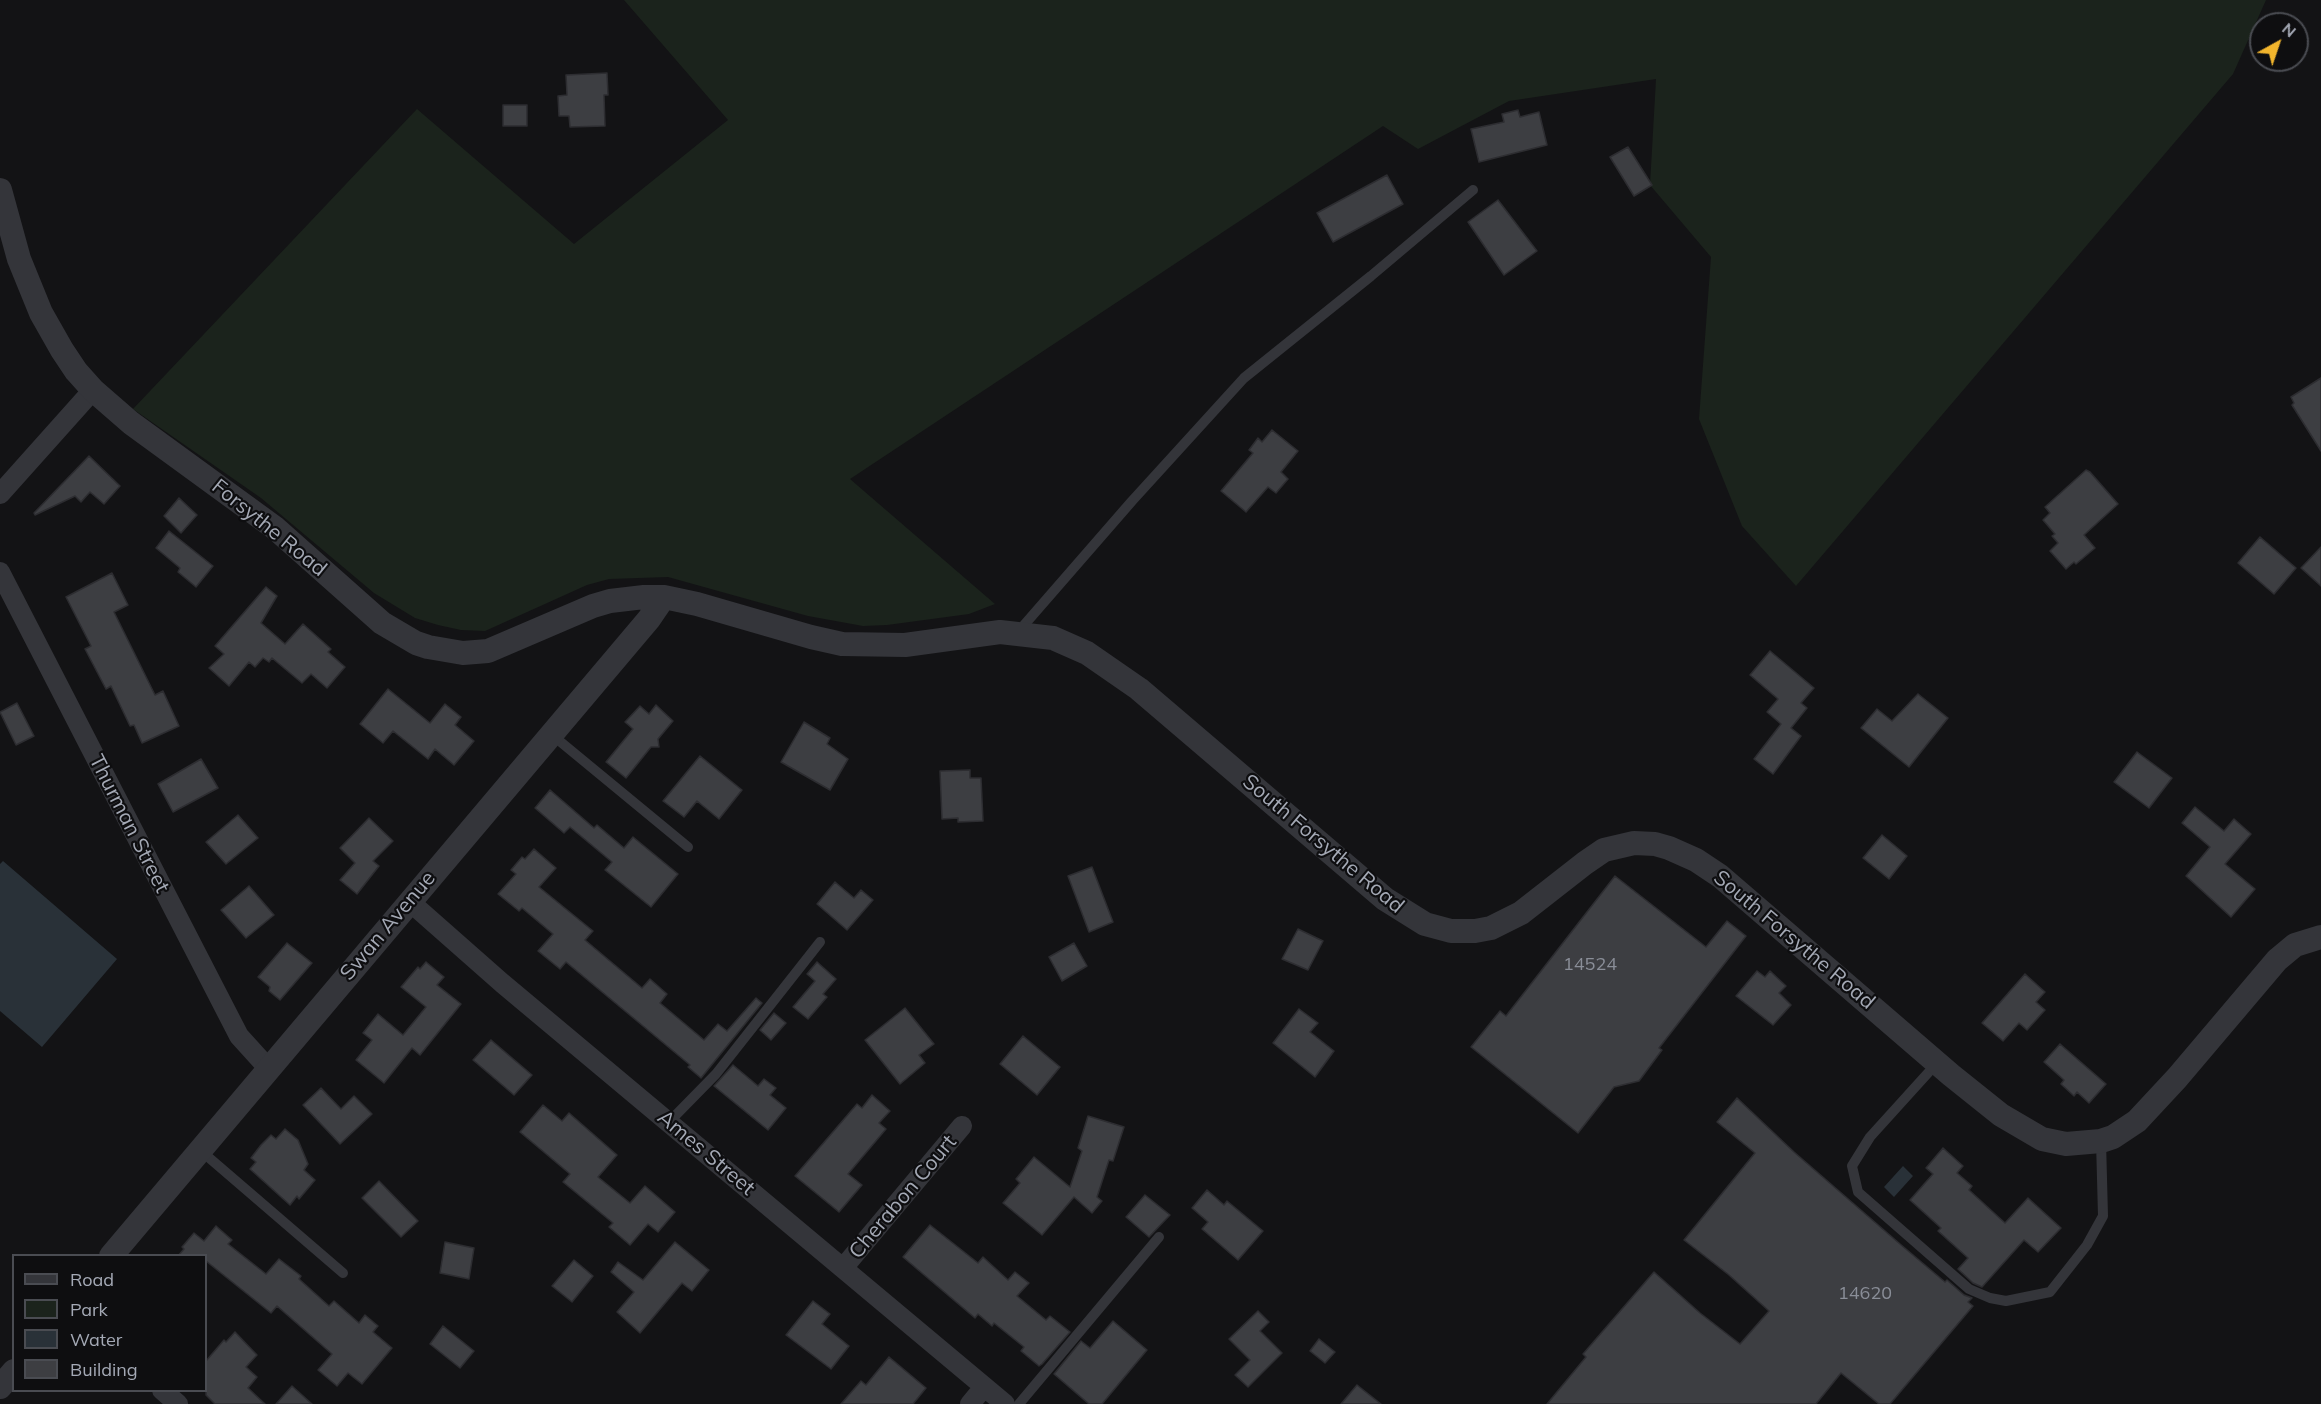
<!DOCTYPE html>
<html>
<head>
<meta charset="utf-8">
<style>
	body { margin:0 }
	#map { position:relative; width:2321px; height:1404px; overflow:hidden; background:#131315; font-family:Mulish,sans-serif }
	canvas { display:block }
	.legend { position:absolute; left:12px; top:1254px; width:195px; height:138px; box-sizing:border-box; background:#0e0e10; border:2px solid #4a4c52; margin:0; padding:8px 10px; list-style:none; font-size:18px; color:#a4a9b5 }
	.legend li { display:flex; align-items:center; gap:12px; height:30px }
	.legend b { width:30px; border:2px solid #4a4c52 }
	.north { position:absolute; left:2249px; top:12px; width:60px; height:60px; box-sizing:border-box; background:#0e0e10; border:2px solid #4a4c52; border-radius:50%; rotate:40deg; font-size:16px; font-weight:700; line-height:24px; text-align:center; color:#a4a9b5 }
	.north::after { content:''; display:block; margin:auto; width:21px; height:27px; background:#f2b52d; clip-path:polygon(50% 0,100% 100%,50% 72%,0 100%) }
</style>
</head>
<body>
<div id="map">
<canvas width="2321" height="1404"></canvas>
<ul class="legend">
<li><b style="height:8px;background:#34353a"></b>Road</li>
<li><b style="height:16px;background:#1b231c"></b>Park</li>
<li><b style="height:16px;background:#293138"></b>Water</li>
<li><b style="height:16px;background:#3d3e42"></b>Building</li>
</ul>
<div class="north">N</div>
</div>
<script>
const context = document.querySelector('canvas').getContext('2d');
context.lineJoin = 'round';
function fillPath(path, color) { context.fillStyle = color; context.fill(path, 'evenodd'); }
const toPath = rows => new Path2D(rows.map(r => 'M' + r).join(''));
function strokePath(path, color, width, dash) { context.strokeStyle = color; context.lineWidth = width; context.lineCap = dash ? 'butt' : 'round'; context.setLineDash(dash || []); context.stroke(path); }
function label(font, color, halo, rows, align = 'center') {
  context.font = font + ' Mulish,sans-serif'; context.lineWidth = 4.5; context.setLineDash([]); context.textBaseline = 'middle'; context.strokeStyle = halo; context.fillStyle = color; for (const [text, x, y, turn = 0] of rows) {
    context.save(); context.translate(x, y); context.rotate((+turn || 0) * Math.PI / 180); context.textAlign = isNaN(turn) ? turn : align; if (halo) context.strokeText(text, 0, 0); context.fillText(text, 0, 0); context.restore();
  }
}
fillPath(toPath([
	[624,0,2266,0,2233,74,1796,586,1742,526,1699,419,1711,257,1650,185,1656,79,1509,101,1418,149,1383,126,850,479,995,604,969,614,887,625,863,626,808,616,668,577,609,579,587,585,485,631,461,630,438,625,415,618,374,593,261,498,133,409,417,109,574,244,728,120]
]), '#1b231c');
fillPath(toPath([
	[3,861,117,959,42,1047,0,1011,0,864],
	[1903,1166,1913,1176,1894,1197,1884,1187]
]), '#293138');
const building = toPath([
	[607,73,608,95,604,95,605,126,570,127,569,116,559,116,558,96,567,95,566,75,607,73],
	[503,105,527,105,527,126,503,126,503,105],
	[1518,110,1520,117,1539,112,1547,145,1479,162,1471,129,1504,122,1502,114,1518,110],
	[1628,147,1652,185,1634,196,1610,157,1628,147],
	[1387,175,1403,204,1333,242,1317,213,1387,175],
	[1498,200,1537,251,1504,275,1468,222,1498,200],
	[2321,378,2321,451,2292,405,2294,403,2291,397,2321,378],
	[1272,430,1298,451,1281,472,1288,479,1276,493,1268,487,1246,512,1221,491,1253,453,1249,450,1258,438,1262,442,1272,430],
	[89,456,120,486,104,504,90,492,81,502,75,496,35,515,34,513,89,456],
	[2086,470,2090,472,2118,504,2084,535,2095,548,2076,564,2074,562,2066,569,2050,551,2058,543,2052,536,2055,534,2043,520,2050,513,2045,507,2086,470],
	[179,498,197,515,181,533,164,516,179,498],
	[169,531,213,566,196,587,178,572,180,568,156,548,169,531],
	[2260,537,2296,568,2274,594,2238,563,2260,537],
	[2321,547,2321,586,2301,568,2321,547],
	[112,573,128,605,114,612,155,695,163,691,179,726,142,743,134,725,130,726,111,686,106,689,85,649,91,646,66,597,112,573],
	[266,587,277,596,261,623,285,644,303,624,331,649,328,652,345,667,327,688,311,674,302,683,272,658,269,662,263,658,255,667,249,662,229,686,209,668,224,654,215,646,266,587],
	[1770,651,1814,688,1801,703,1807,708,1791,728,1801,736,1773,774,1754,759,1781,724,1767,712,1778,699,1750,675,1770,651],
	[388,689,430,723,445,704,461,717,455,725,474,741,454,765,435,749,428,759,393,731,383,743,360,724,388,689],
	[1918,694,1948,718,1909,767,1861,728,1877,709,1892,721,1918,694],
	[17,703,34,736,16,745,0,712,17,703],
	[656,705,673,721,658,739,659,747,651,747,626,778,606,762,633,729,625,722,640,706,649,714,656,705],
	[804,722,830,738,827,744,848,759,830,790,781,762,804,722],
	[2137,752,2172,778,2149,808,2114,782,2137,752],
	[700,756,742,790,719,819,697,801,684,817,663,801,700,756],
	[201,759,218,788,173,812,158,784,201,759],
	[970,770,970,778,981,778,983,821,958,822,958,818,942,819,940,771,970,770],
	[550,790,594,828,597,825,624,848,633,837,678,874,651,907,605,870,612,862,570,827,564,833,535,808,550,790],
	[2195,807,2224,831,2234,819,2251,834,2225,864,2255,889,2231,917,2186,876,2210,847,2182,823,2195,807],
	[238,815,258,838,226,864,206,842,238,815],
	[369,818,393,841,373,861,379,866,357,894,340,880,355,863,340,848,369,818],
	[1882,835,1907,856,1889,879,1863,858,1882,835],
	[534,849,556,868,539,887,593,931,585,940,642,988,650,979,667,994,660,1003,704,1040,718,1024,727,1031,756,998,762,1003,701,1078,688,1067,690,1065,566,962,560,969,538,951,553,934,522,908,519,911,498,894,516,874,511,870,522,857,525,859,534,849],
	[1092,867,1113,922,1089,932,1068,876,1092,867],
	[1615,876,1706,947,1727,921,1746,936,1659,1048,1662,1050,1639,1081,1614,1087,1578,1133,1471,1047,1500,1011,1506,1016,1615,876],
	[835,882,854,898,861,890,873,900,847,930,817,904,835,882],
	[249,886,274,915,246,938,221,910,249,886],
	[1298,929,1323,941,1308,970,1282,959,1298,929],
	[287,943,312,963,280,1000,269,991,270,987,258,977,287,943],
	[1074,943,1087,966,1062,981,1049,957,1074,943],
	[426,962,444,977,437,985,461,1004,420,1055,412,1048,384,1083,356,1060,372,1040,363,1033,378,1014,403,1035,426,1007,401,987,418,967,420,969,426,962],
	[817,962,836,979,823,994,827,997,808,1019,793,1007,815,981,807,974,817,962],
	[1757,971,1765,977,1770,971,1786,986,1779,993,1791,1005,1773,1025,1736,996,1757,971],
	[2025,974,2045,992,2036,1002,2045,1010,2027,1030,2019,1023,2003,1041,1982,1023,2025,974],
	[905,1008,934,1044,919,1055,925,1063,900,1084,865,1040,905,1008],
	[1299,1009,1318,1023,1310,1032,1334,1051,1315,1077,1273,1043,1299,1009],
	[774,1013,786,1023,771,1040,760,1030,774,1013],
	[1023,1036,1060,1067,1037,1095,1000,1064,1023,1036],
	[491,1040,532,1075,514,1095,473,1060,491,1040],
	[2060,1044,2106,1084,2089,1103,2077,1092,2074,1096,2061,1084,2064,1080,2044,1062,2060,1044],
	[733,1065,758,1086,764,1079,776,1088,770,1095,786,1108,768,1130,714,1086,733,1065],
	[321,1088,341,1109,354,1096,372,1114,340,1144,303,1105,321,1088],
	[872,1095,890,1111,879,1123,886,1129,848,1174,862,1185,839,1212,795,1176,857,1104,862,1108,872,1095],
	[1737,1098,1794,1152,1900,1244,1945,1282,1947,1280,1964,1295,1972,1298,1968,1302,1973,1306,1890,1404,1879,1404,1841,1373,1816,1404,1547,1404,1586,1357,1583,1354,1654,1272,1700,1313,1740,1344,1769,1311,1729,1275,1684,1240,1755,1153,1717,1122,1737,1098],
	[543,1105,562,1121,569,1113,617,1155,598,1177,630,1203,645,1186,675,1212,658,1232,648,1224,630,1245,609,1227,613,1223,563,1182,570,1174,520,1132,543,1105],
	[1088,1116,1124,1127,1113,1161,1109,1160,1097,1197,1102,1201,1092,1213,1074,1197,1042,1235,1003,1203,1020,1183,1016,1179,1034,1157,1070,1187,1082,1151,1078,1148,1088,1116],
	[285,1129,298,1140,308,1164,304,1170,315,1180,299,1199,297,1196,290,1205,250,1169,256,1162,251,1158,261,1145,271,1135,276,1139,285,1129],
	[1943,1148,1963,1166,1957,1173,1972,1186,1969,1190,2005,1223,2028,1198,2061,1228,2038,1252,2024,1240,1982,1287,1973,1283,1958,1269,1968,1258,1938,1231,1941,1228,1910,1200,1933,1174,1926,1168,1943,1148],
	[379,1181,418,1221,401,1237,362,1198,379,1181],
	[1207,1190,1224,1205,1227,1201,1263,1231,1238,1260,1202,1229,1208,1222,1192,1208,1207,1190],
	[1145,1195,1170,1215,1149,1237,1126,1217,1145,1195],
	[930,1225,978,1263,983,1257,1008,1280,1015,1272,1029,1283,1017,1296,1046,1320,1050,1316,1070,1332,1042,1364,1039,1366,1021,1351,1024,1347,994,1323,992,1326,978,1314,975,1318,903,1257,930,1225],
	[216,1226,232,1240,228,1244,266,1274,279,1259,301,1276,299,1279,329,1306,334,1301,359,1323,365,1315,378,1326,373,1332,392,1348,362,1384,348,1373,337,1386,318,1370,332,1354,277,1306,271,1313,206,1261,206,1256,178,1256,184,1249,182,1247,194,1233,204,1241,216,1226],
	[445,1242,474,1248,469,1279,440,1273,445,1242],
	[675,1242,709,1270,692,1291,682,1283,640,1333,617,1312,634,1292,611,1272,618,1262,643,1280,675,1242],
	[574,1260,593,1276,572,1302,552,1286,574,1260],
	[813,1301,830,1314,822,1324,849,1346,831,1369,786,1335,813,1301],
	[1258,1311,1269,1322,1260,1331,1282,1353,1248,1387,1235,1375,1250,1360,1229,1339,1258,1311],
	[1113,1321,1147,1350,1102,1404,1089,1404,1054,1374,1081,1341,1090,1348,1113,1321],
	[443,1326,474,1351,460,1368,430,1344,443,1326],
	[235,1332,257,1355,246,1367,257,1377,248,1388,265,1404,215,1404,206,1395,206,1361,224,1340,226,1342,235,1332],
	[1319,1339,1335,1352,1325,1363,1310,1351,1319,1339],
	[889,1357,926,1388,913,1404,841,1404,861,1381,866,1385,889,1357],
	[1357,1385,1381,1404,1341,1404,1357,1385],
	[292,1386,312,1404,276,1404,292,1386]
]);
fillPath(building, '#3d3e42');
strokePath(building, '#2d2d31', 1.5);
strokePath(toPath([
	[1018,632,1132,501,1244,378,1371,276,1473,190],
	[551,734,688,847],
	[1937,1063,1870,1137,1852,1166,1858,1192,1969,1289,1990,1298,2006,1301,2050,1292,2087,1245,2103,1216,2101,1141],
	[669,1122,716,1074,820,942],
	[200,1150,343,1273],
	[1019,1404,1159,1237]
]), '#34353a', 10);
strokePath(toPath([
	[0,494,93,390],
	[0,572,239,1036,268,1068],
	[409,901,502,983,1005,1404],
	[843,1268,962,1126],
	[162,1390,178,1404],
	[970,1404,984,1387]
]), '#34353a', 20);
strokePath(toPath([
	[0,190,19,259,41,313,62,350,76,371,93,390,131,423,275,528,382,623,416,643,428,647,463,653,488,651,593,606,610,601,644,597,664,597,697,604,811,637,842,644,905,645,1000,632,1053,638,1087,653,1139,689,1385,899,1425,924,1451,931,1475,931,1491,928,1521,913,1585,863,1604,850,1634,843,1655,844,1669,848,1696,860,1720,876,1951,1075,2001,1115,2042,1139,2066,1144,2101,1141,2113,1137,2137,1121,2177,1078,2277,960,2295,945,2321,937],
	[111,1256,649,619,664,597],
	[0,1387,14,1371]
]), '#34353a', 24);
label('18px', '#8a8e98', null, [
	["14524",1590,965],
	["14620",1865,1294]
]);
label('21px', '#a4a9b5', '#0e0e10', [
	["Forsythe Road",269,528,39],
	["Thurman Street",129,824,63],
	["South Forsythe Road",1323,844,40],
	["Swan Avenue",388,926,-50],
	["South Forsythe Road",1794,940,40],
	["Ames Street",706,1153,40],
	["Cherabon Court",903,1197,-50]
]);
</script>
</body>
</html>
